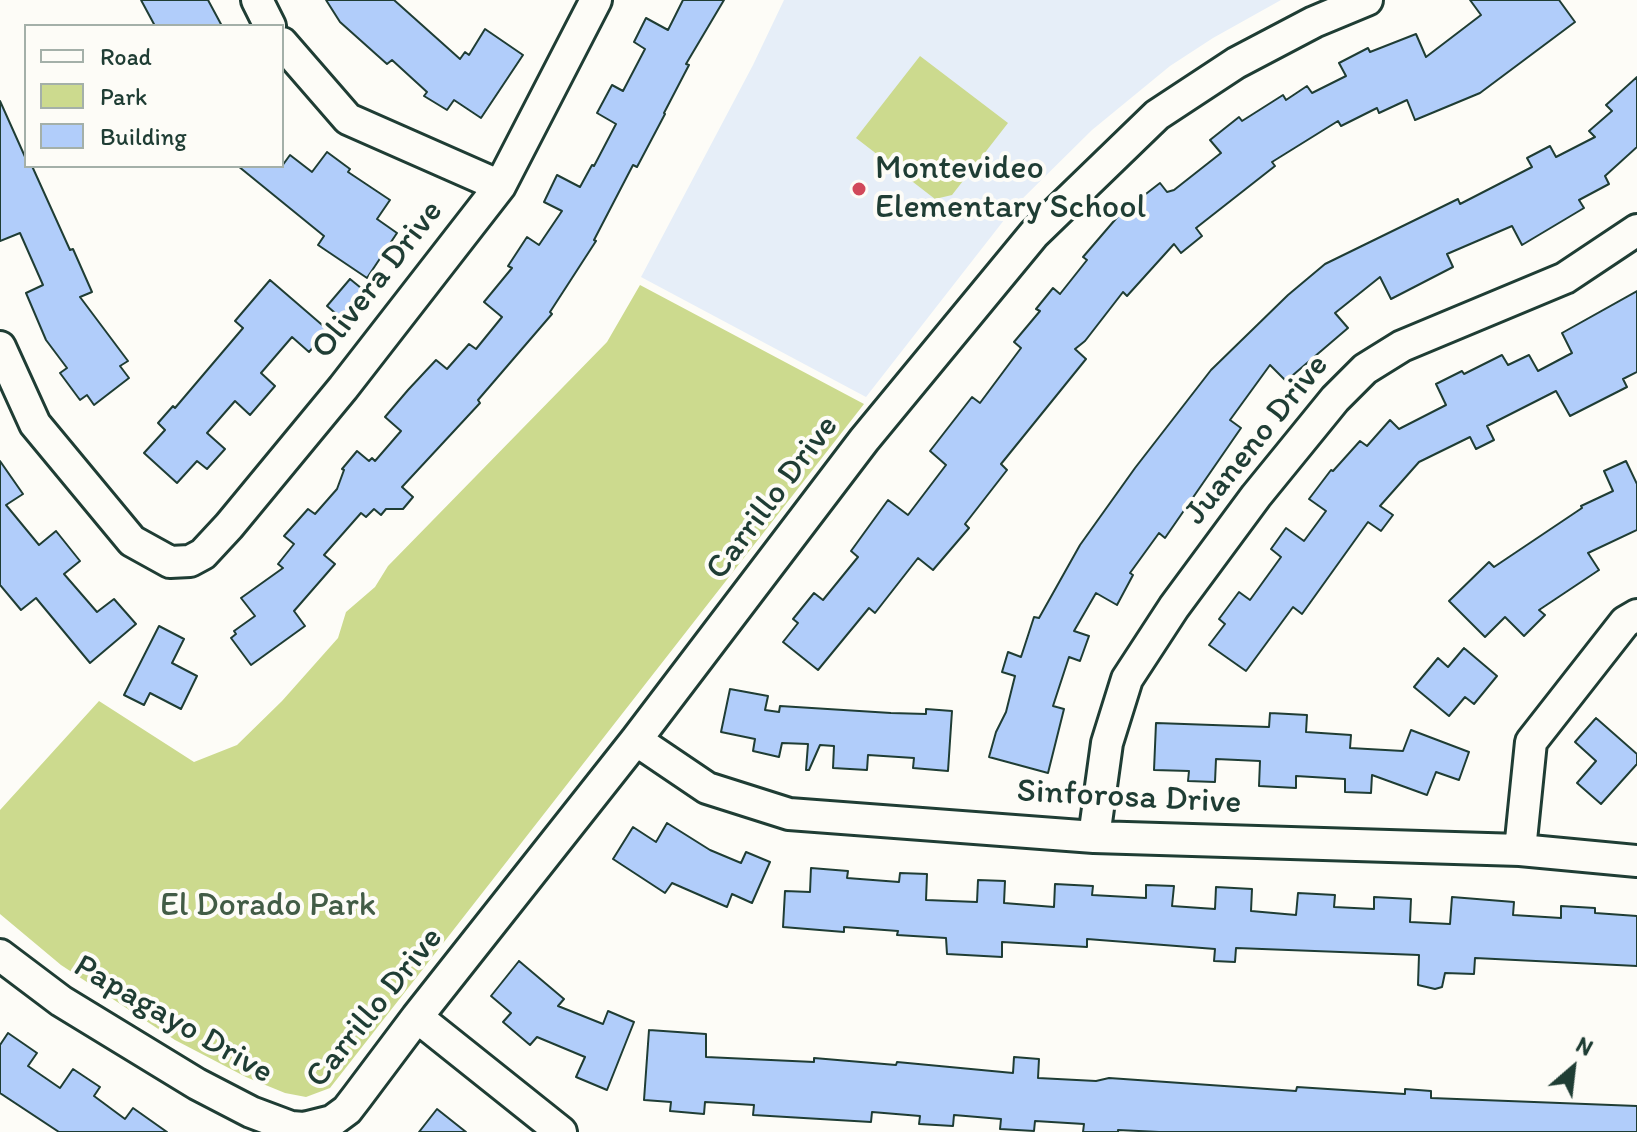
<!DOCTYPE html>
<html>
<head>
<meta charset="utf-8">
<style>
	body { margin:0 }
	#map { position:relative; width:1637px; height:1132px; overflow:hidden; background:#fdfcf7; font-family:Itim,sans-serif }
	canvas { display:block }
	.legend { position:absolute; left:24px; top:24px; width:260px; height:144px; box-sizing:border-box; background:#fdfcf7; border:2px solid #a4b0a9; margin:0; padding:10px 14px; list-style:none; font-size:24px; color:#1f3d34 }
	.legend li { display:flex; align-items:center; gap:16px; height:40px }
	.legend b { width:40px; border:2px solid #a4b0a9 }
	.north { position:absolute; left:1533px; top:1028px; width:80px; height:80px; -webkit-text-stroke:6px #fdfcf7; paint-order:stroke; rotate:28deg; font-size:22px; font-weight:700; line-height:32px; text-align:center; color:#1f3d34 }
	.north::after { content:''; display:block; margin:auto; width:28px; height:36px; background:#1f3d34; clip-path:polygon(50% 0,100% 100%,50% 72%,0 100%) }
</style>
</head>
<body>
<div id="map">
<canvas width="1637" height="1132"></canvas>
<ul class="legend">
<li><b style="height:10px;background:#fdfcf7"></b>Road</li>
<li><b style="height:22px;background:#ccda8e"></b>Park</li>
<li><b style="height:22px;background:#b1cdfa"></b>Building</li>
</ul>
<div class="north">N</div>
</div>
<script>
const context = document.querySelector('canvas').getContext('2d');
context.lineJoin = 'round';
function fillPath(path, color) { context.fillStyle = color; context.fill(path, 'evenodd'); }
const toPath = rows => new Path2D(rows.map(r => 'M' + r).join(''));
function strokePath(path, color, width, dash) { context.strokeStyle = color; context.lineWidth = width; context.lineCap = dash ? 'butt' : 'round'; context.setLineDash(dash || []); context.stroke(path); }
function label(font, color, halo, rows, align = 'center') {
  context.font = font + ' Itim,sans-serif'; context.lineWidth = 8; context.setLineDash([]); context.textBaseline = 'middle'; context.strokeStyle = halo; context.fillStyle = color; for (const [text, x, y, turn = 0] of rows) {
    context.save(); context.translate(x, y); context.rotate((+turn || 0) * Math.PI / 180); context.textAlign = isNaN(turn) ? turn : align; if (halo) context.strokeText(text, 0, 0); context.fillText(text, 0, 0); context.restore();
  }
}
fillPath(toPath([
	[784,0,1281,0,1213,38,1170,66,1092,130,1015,206,866,397,641,277,753,65]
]), '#e6eef8');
fillPath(toPath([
	[920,56,1008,123,952,195,935,199,856,138],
	[640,285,864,404,330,1088,306,1097,285,1093,246,1077,175,1040,61,965,0,914,0,810,99,701,194,762,237,745,282,701,338,638,346,612,375,587,388,566,607,342]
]), '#ccda8e');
const building = toPath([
	[141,0,208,0,222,26,155,26,141,0],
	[326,0,394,0,460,59,465,52,469,55,485,29,523,55,481,118,454,100,447,110,424,96,427,92,392,60,387,64,340,22,326,0],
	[683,0,724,0,686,64,689,65,664,113,665,114,637,167,633,165,594,240,596,241,550,312,552,314,478,400,480,403,402,487,413,497,403,509,386,509,381,515,374,509,366,517,361,513,324,555,335,564,294,611,305,626,251,665,231,638,236,634,234,631,255,616,241,598,283,568,278,564,294,544,284,536,308,509,315,514,337,489,344,470,342,469,357,451,369,461,372,458,375,461,401,431,385,417,408,390,436,360,447,369,469,344,476,349,502,317,484,302,512,268,508,266,527,237,539,245,562,211,544,202,557,175,580,187,592,165,594,166,616,124,597,113,612,85,623,91,645,49,634,42,646,18,668,30,683,0],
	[1470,0,1559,0,1575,22,1480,93,1415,120,1407,100,1379,113,1377,108,1341,126,1338,121,1272,162,1275,166,1196,228,1202,236,1181,253,1174,244,1127,296,1123,292,1085,341,1075,349,1086,359,1001,464,1007,470,965,524,969,528,933,570,918,558,875,613,869,608,818,670,783,642,798,623,793,619,814,593,823,600,858,557,851,551,888,500,908,515,946,465,930,451,972,397,980,403,1021,348,1014,342,1040,311,1036,309,1053,288,1060,294,1087,260,1083,257,1120,214,1160,183,1167,192,1174,190,1221,153,1210,140,1239,117,1242,121,1283,95,1286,100,1307,86,1312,93,1346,76,1339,63,1368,48,1370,52,1416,34,1426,57,1481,15,1470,0],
	[1637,77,1637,147,1605,176,1609,184,1579,200,1584,208,1522,245,1512,226,1447,254,1453,267,1391,299,1380,277,1335,313,1348,328,1286,381,1270,365,1230,420,1241,428,1165,538,1159,533,1130,573,1133,575,1117,605,1096,593,1074,631,1089,636,1080,661,1069,657,1053,706,1064,709,1048,773,989,757,996,732,1006,712,1015,676,1002,672,1008,652,1021,657,1034,617,1039,618,1080,545,1135,468,1211,370,1288,295,1325,264,1458,199,1460,204,1532,167,1527,158,1550,146,1556,157,1595,137,1589,131,1612,111,1606,105,1637,77],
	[0,101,26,159,26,166,32,166,70,250,73,249,92,292,80,297,128,361,120,366,129,378,94,405,87,395,80,400,60,373,67,368,46,340,26,293,43,285,20,233,0,241,0,101],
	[327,152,350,169,348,172,390,200,377,219,397,233,367,278,318,245,324,236,238,166,282,166,290,155,312,172,327,152],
	[350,279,372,297,348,324,327,306,350,279],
	[270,280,328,330,309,352,292,337,261,373,275,386,250,415,235,401,207,433,225,449,207,469,197,461,177,483,144,453,165,430,158,423,173,406,175,408,243,328,235,321,270,280],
	[1637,291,1637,372,1623,379,1627,387,1570,416,1556,391,1487,426,1494,440,1476,449,1470,437,1419,462,1380,506,1393,515,1381,531,1368,522,1302,614,1293,607,1246,671,1209,645,1225,624,1219,619,1239,592,1250,600,1281,557,1271,549,1286,528,1304,541,1326,511,1309,499,1331,470,1333,471,1360,441,1367,446,1390,420,1399,429,1446,405,1436,384,1462,371,1464,374,1502,355,1508,365,1529,355,1538,371,1572,353,1562,333,1637,291],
	[0,461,23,494,6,505,39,545,56,531,80,561,64,574,97,612,114,599,136,624,90,663,36,598,21,610,0,585,0,461],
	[1626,461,1637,484,1637,530,1588,553,1599,570,1539,610,1545,615,1524,636,1505,617,1485,637,1449,601,1489,562,1494,567,1582,508,1581,506,1613,491,1604,471,1626,461],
	[159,626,184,639,172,663,197,676,181,709,150,693,144,705,124,695,159,626],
	[1464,648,1497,676,1474,704,1465,697,1449,716,1414,687,1438,658,1448,667,1464,648],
	[730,689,768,696,765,710,779,712,780,706,891,713,926,714,926,709,952,711,948,771,913,768,914,758,868,755,867,770,833,768,834,746,820,745,809,770,806,770,808,744,782,743,779,757,753,751,755,739,721,732,730,689],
	[1270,713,1307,715,1306,732,1351,735,1350,748,1403,751,1411,730,1469,752,1459,780,1436,772,1427,795,1372,775,1371,793,1345,792,1345,779,1296,776,1296,788,1259,786,1260,761,1216,759,1215,782,1188,781,1189,771,1154,770,1156,723,1269,727,1270,713],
	[1596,718,1637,754,1637,764,1601,804,1577,783,1596,761,1575,742,1596,718],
	[667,823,710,850,741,863,746,852,770,862,752,903,732,894,727,907,672,883,665,893,613,859,633,827,656,842,667,823],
	[811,868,848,871,847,878,899,882,900,873,927,874,926,900,977,902,978,880,1005,881,1004,903,1054,907,1055,884,1093,886,1092,895,1146,898,1146,885,1174,886,1172,906,1215,909,1216,887,1252,889,1251,911,1296,915,1298,893,1335,895,1334,907,1374,909,1374,897,1411,899,1410,922,1450,924,1452,897,1514,902,1513,915,1561,918,1561,906,1595,908,1595,913,1637,916,1637,966,1475,958,1474,974,1445,973,1442,987,1435,989,1418,985,1419,955,1236,948,1235,962,1214,961,1215,949,1087,939,1087,947,1002,942,1002,957,947,954,946,938,897,935,898,931,844,927,844,932,783,927,785,891,810,892,811,868],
	[519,961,564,999,558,1006,603,1024,608,1011,634,1022,607,1090,576,1077,585,1057,537,1037,530,1045,503,1022,511,1013,491,996,519,961],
	[649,1030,706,1034,706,1057,814,1062,814,1058,896,1065,897,1062,1013,1073,1014,1057,1039,1059,1038,1078,1096,1081,1109,1078,1296,1091,1297,1087,1405,1094,1405,1089,1431,1091,1431,1098,1637,1106,1637,1132,1159,1132,1118,1130,1118,1132,1083,1132,1084,1124,1035,1121,1034,1131,1000,1129,1001,1119,954,1115,953,1126,919,1124,920,1116,872,1112,871,1122,753,1115,754,1105,705,1102,704,1114,670,1111,671,1102,644,1100,649,1030],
	[8,1033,37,1053,28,1066,60,1088,73,1069,100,1087,94,1096,125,1119,133,1108,167,1132,59,1132,0,1093,0,1045,8,1033],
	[437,1109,466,1132,419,1132,437,1109]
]);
fillPath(building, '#b1cdfa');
strokePath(building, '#1f3d34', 2);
const minor = toPath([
	[257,0,270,26],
	[282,43,348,119,500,186],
	[0,347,35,424,132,541,170,562,190,561,203,554,229,526,343,388,500,186,596,0],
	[636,740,707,788,789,814,1094,837,1520,850,1637,861],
	[1094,837,1107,743,1127,679,1174,607,1256,496,1335,399,1365,369,1402,346,1565,278,1637,230],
	[1520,850,1531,742,1625,622,1637,615],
	[0,955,61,1001,197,1084,251,1112,291,1127,304,1128,332,1121,347,1110,357,1097,417,1017,636,740,864,440,1034,234,1157,115,1236,63,1314,22,1367,0],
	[417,1017,561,1132]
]);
strokePath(minor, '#1f3d34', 36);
strokePath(minor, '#fdfcf7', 30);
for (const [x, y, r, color] of [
	[859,189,8,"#d1495b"]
]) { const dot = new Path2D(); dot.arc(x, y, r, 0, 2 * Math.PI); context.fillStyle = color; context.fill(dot); strokePath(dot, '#fdfcf7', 3); }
label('34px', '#1f3d34', '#fdfcf7', [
	["Montevideo",875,169],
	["Elementary School",875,208]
], 'left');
label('34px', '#1f3d34', '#fdfcf7', [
	["Olivera Drive",378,280,-52],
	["Juaneno Drive",1257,440,-51],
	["Carrillo Drive",773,498,-53],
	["Sinforosa Drive",1129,798,3],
	["Carrillo Drive",375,1008,-51],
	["Papagayo Drive",173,1020,30]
]);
label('34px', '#425c46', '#fdfcf7', [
	["El Dorado Park",268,906]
]);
</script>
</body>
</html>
